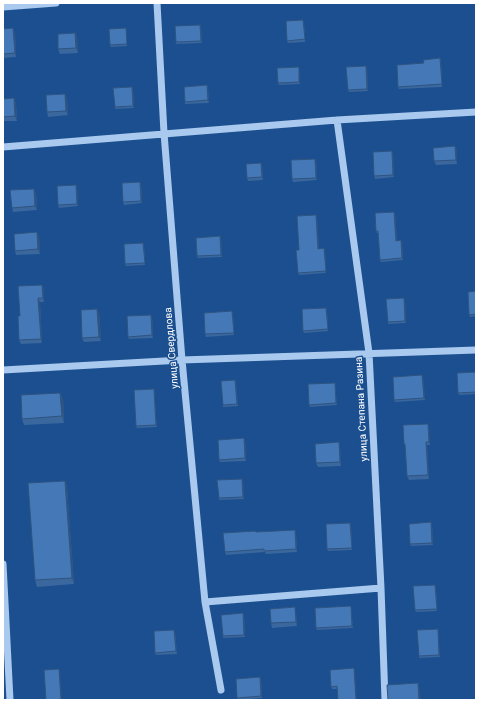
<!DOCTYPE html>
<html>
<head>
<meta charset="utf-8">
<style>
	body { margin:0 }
	#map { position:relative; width:479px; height:703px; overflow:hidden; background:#1b4f8f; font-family:Roboto,sans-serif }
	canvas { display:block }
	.frame { position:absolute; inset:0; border:4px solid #fff; pointer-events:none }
</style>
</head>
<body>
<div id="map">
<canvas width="479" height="703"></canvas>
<div class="frame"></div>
</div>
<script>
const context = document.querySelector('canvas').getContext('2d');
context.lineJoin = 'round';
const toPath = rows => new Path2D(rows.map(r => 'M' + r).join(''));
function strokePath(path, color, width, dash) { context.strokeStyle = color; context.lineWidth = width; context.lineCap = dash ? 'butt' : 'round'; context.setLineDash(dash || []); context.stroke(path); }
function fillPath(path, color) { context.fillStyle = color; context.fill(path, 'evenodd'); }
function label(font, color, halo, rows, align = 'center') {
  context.font = font + ' Roboto,sans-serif'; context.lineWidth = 3; context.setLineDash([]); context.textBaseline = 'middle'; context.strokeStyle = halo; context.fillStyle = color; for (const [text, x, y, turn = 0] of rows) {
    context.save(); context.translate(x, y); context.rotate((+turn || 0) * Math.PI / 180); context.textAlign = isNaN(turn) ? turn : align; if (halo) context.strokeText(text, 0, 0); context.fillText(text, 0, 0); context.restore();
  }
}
strokePath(toPath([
	[157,3,164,133,182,360,205,602,221,690],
	[3,7,56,3],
	[337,120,369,353,381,588,385,700],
	[3,147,337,120,476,112],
	[3,370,182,360,476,350],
	[3,564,10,700],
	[205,602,381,588]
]), '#a9c9ee', 7);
fillPath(toPath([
	[304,22,305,42,288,43,287,41],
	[200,25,201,27,202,43,176,44,176,42],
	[13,28,15,33,16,57,3,58,3,29],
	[126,28,126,30,127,46,111,47,110,45],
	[75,33,77,37,78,53,60,54,58,49],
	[440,58,441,61,442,87,399,89,398,87,424,63],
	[367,68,368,91,349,92,348,90],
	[299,69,300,84,279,85,278,83],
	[207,85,208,87,209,103,185,104,185,102],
	[132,87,133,89,134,108,115,109,115,107],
	[65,94,67,99,68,115,48,117,47,112],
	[14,98,16,103,17,121,3,121,3,99],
	[457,150,457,164,436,165,434,161],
	[392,151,393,153,394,177,375,179,374,176],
	[316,161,317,180,293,182,292,179],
	[261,163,262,165,263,180,248,181,247,178],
	[141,184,142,203,124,205,123,202],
	[76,185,77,187,78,206,59,208,58,205],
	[36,193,37,210,13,212,12,208],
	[395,214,397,241,402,243,403,260,381,262,380,260,378,233,377,233,376,231],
	[316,215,317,217,319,249,325,250,326,273,299,275,298,273,299,250],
	[37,232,39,237,40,254,16,255,15,251],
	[220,236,221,239,222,257,198,258,197,256],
	[144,245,145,265,126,266,125,264],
	[42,285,44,289,44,302,40,302,42,343,21,344,19,340,20,316],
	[476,291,476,316,470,317,469,315],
	[405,300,406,323,388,324,388,322],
	[327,310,328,331,304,333,303,331],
	[232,311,233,314,234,335,206,337,205,334],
	[99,313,101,341,84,342,82,338],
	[152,317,153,338,129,339,128,337],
	[476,372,476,394,459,395,458,393],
	[423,377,425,400,395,402,394,400],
	[235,380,236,382,238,406,223,407,223,405],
	[335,385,337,405,310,407,309,405],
	[154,389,154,391,157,427,137,428,136,426],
	[60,393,63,399,64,423,24,425,22,419],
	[428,424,429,427,430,445,427,445,429,479,409,480,407,476,406,447,404,444],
	[245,440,246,461,220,462,219,460],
	[339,442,340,447,341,466,318,467,316,463],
	[65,481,67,487,74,584,37,587,35,580],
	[243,481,244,499,219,500,219,498],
	[431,522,432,524,433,545,411,546,410,544],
	[350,523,351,525,352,550,328,551,327,549],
	[295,530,296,533,297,552,266,554,265,552,226,555,225,552,256,532],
	[435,585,436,587,437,611,416,612,415,610],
	[351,608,353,628,317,630,316,628],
	[296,612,297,626,272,628,271,623],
	[243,613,244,616,245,637,223,638,223,636],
	[438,629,438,631,440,657,419,658,419,656],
	[175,632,177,654,156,655,155,653],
	[355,670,337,689,332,689,331,687],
	[260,677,261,680,262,698,238,700,237,698]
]), '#3a679d');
fillPath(toPath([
	[200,25,201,27,202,43,201,41],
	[13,28,15,33,16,57,15,53],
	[75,33,77,37,78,53,76,48],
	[366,66,367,68,368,91,367,89],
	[299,67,299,69,300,84,299,82],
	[207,85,208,87,209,103,208,100],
	[132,87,133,89,134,108,133,106],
	[65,94,67,99,68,115,66,111],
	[14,98,16,103,17,121,15,116],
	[455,146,457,150,457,164,456,160],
	[392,151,393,153,394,177,393,175],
	[315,159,316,161,317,180,316,178],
	[261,163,262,165,263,180,262,177],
	[140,182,141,184,142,203,141,201],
	[76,185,77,187,78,206,77,204],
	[34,189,36,193,37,210,35,206],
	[394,212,395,214,397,243,396,241],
	[316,215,317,217,319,251,318,249],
	[37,232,39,237,40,254,38,249],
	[220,236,221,239,222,257,221,255],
	[401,240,402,243,403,260,402,258],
	[143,243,144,245,145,265,145,263],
	[324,248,325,250,326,273,326,271],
	[42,285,44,289,44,302,43,298],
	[38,298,40,302,42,343,41,339],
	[404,298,405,300,406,323,405,321],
	[326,308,327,310,328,331,328,329],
	[97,309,99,313,101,341,99,337],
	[232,311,233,314,234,335,234,333],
	[151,315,152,317,153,338,152,335],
	[422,375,423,377,425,400,424,398],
	[235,380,236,382,238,406,237,404],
	[335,383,335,385,337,405,336,403],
	[154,389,154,391,157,427,156,425],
	[60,393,63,399,64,423,62,416],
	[428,424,429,427,430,445,429,442],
	[244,438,245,440,246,461,245,458],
	[339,442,340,447,341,466,340,462],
	[426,442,427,445,429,479,428,475],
	[242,479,243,481,244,499,243,497],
	[65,481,67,487,74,584,72,578],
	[431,522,432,524,433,545,432,543],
	[350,523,351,525,352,550,352,548],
	[295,530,296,533,297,552,296,549],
	[435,585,436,587,437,611,437,609],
	[351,606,351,608,353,628,352,626],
	[295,607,296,612,297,626,296,622],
	[243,613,244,616,245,637,244,635],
	[438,629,438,631,440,657,439,655],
	[174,630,175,632,177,654,176,651],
	[354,668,355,670,357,700,356,700],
	[59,669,60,673,62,700,61,700],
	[260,677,261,680,262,698,261,696],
	[418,683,420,690,421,700,419,700]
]), '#305480');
const building = toPath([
	[303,20,305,39,287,41,286,21,303,20],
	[200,25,201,41,176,42,175,26,200,25],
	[13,28,15,53,3,54,3,29,13,28],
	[126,28,127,44,110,45,109,29,126,28],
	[75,33,76,48,58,49,58,34,75,33],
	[440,58,442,84,398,87,397,65,424,63,423,60,440,58],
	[366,66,367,89,348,90,346,67,366,66],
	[299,67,299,82,278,83,277,68,299,67],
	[207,85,208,100,185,102,184,87,207,85],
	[132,87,133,106,115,107,113,88,132,87],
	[65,94,66,111,47,112,46,95,65,94],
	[14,98,15,116,3,117,3,99,14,98],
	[455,146,456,160,434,161,433,148,455,146],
	[392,151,393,175,374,176,373,152,392,151],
	[315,159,316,178,292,179,291,160,315,159],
	[261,163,262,177,247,178,246,164,261,163],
	[140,182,141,201,123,202,122,183,140,182],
	[76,185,77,204,58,205,57,186,76,185],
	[34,189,35,206,12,208,10,190,34,189],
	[394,212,396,241,401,240,402,258,380,260,378,231,376,231,375,213,394,212],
	[316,215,318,249,324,248,326,271,298,273,296,250,299,250,297,216,316,215],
	[37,232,38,249,15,251,14,234,37,232],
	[220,236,221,255,197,256,196,238,220,236],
	[143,243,145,263,125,264,124,244,143,243],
	[42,285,43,298,38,298,41,339,19,340,18,316,20,316,18,286,42,285],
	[476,291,476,314,469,315,468,292,476,291],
	[404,298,405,321,388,322,386,299,404,298],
	[326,308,328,329,303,331,302,309,326,308],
	[97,309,99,337,82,338,81,310,97,309],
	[232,311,234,333,205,334,204,313,232,311],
	[151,315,152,335,128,337,127,316,151,315],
	[476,372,476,392,458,393,457,373,476,372],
	[422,375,424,398,394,400,393,377,422,375],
	[235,380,237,404,223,405,221,381,235,380],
	[335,383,336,403,309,405,308,384,335,383],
	[154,389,156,425,136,426,134,390,154,389],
	[60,393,62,416,22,419,21,395,60,393],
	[428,424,429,442,426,442,428,475,407,476,405,444,404,444,403,425,428,424],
	[244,438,245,458,219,460,218,440,244,438],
	[339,442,340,462,316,463,315,444,339,442],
	[242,479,243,497,219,498,217,480,242,479],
	[65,481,72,578,35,580,28,483,65,481],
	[431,522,432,543,410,544,409,524,431,522],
	[350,523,352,548,327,549,326,524,350,523],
	[295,530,296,549,264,551,264,549,225,552,223,533,255,531,256,532,295,530],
	[435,585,437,609,415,610,413,586,435,585],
	[351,606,352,626,316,628,315,608,351,606],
	[295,607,296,622,271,623,270,609,295,607],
	[243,613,244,635,223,636,221,615,243,613],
	[438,629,439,655,419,656,417,630,438,629],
	[174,630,176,651,155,653,154,631,174,630],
	[354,668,356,700,338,700,337,686,331,687,330,670,354,668],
	[59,669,61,700,46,700,44,670,59,669],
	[260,677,261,696,237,698,236,679,260,677],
	[418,683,419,700,388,700,387,685,418,683]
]);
fillPath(building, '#4478b7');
strokePath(building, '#305480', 1);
label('10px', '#fff', '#1b4f8f', [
	["улица Свердлова",172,348,-95],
	["улица Степана Разина",362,409,-93]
]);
</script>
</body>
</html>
